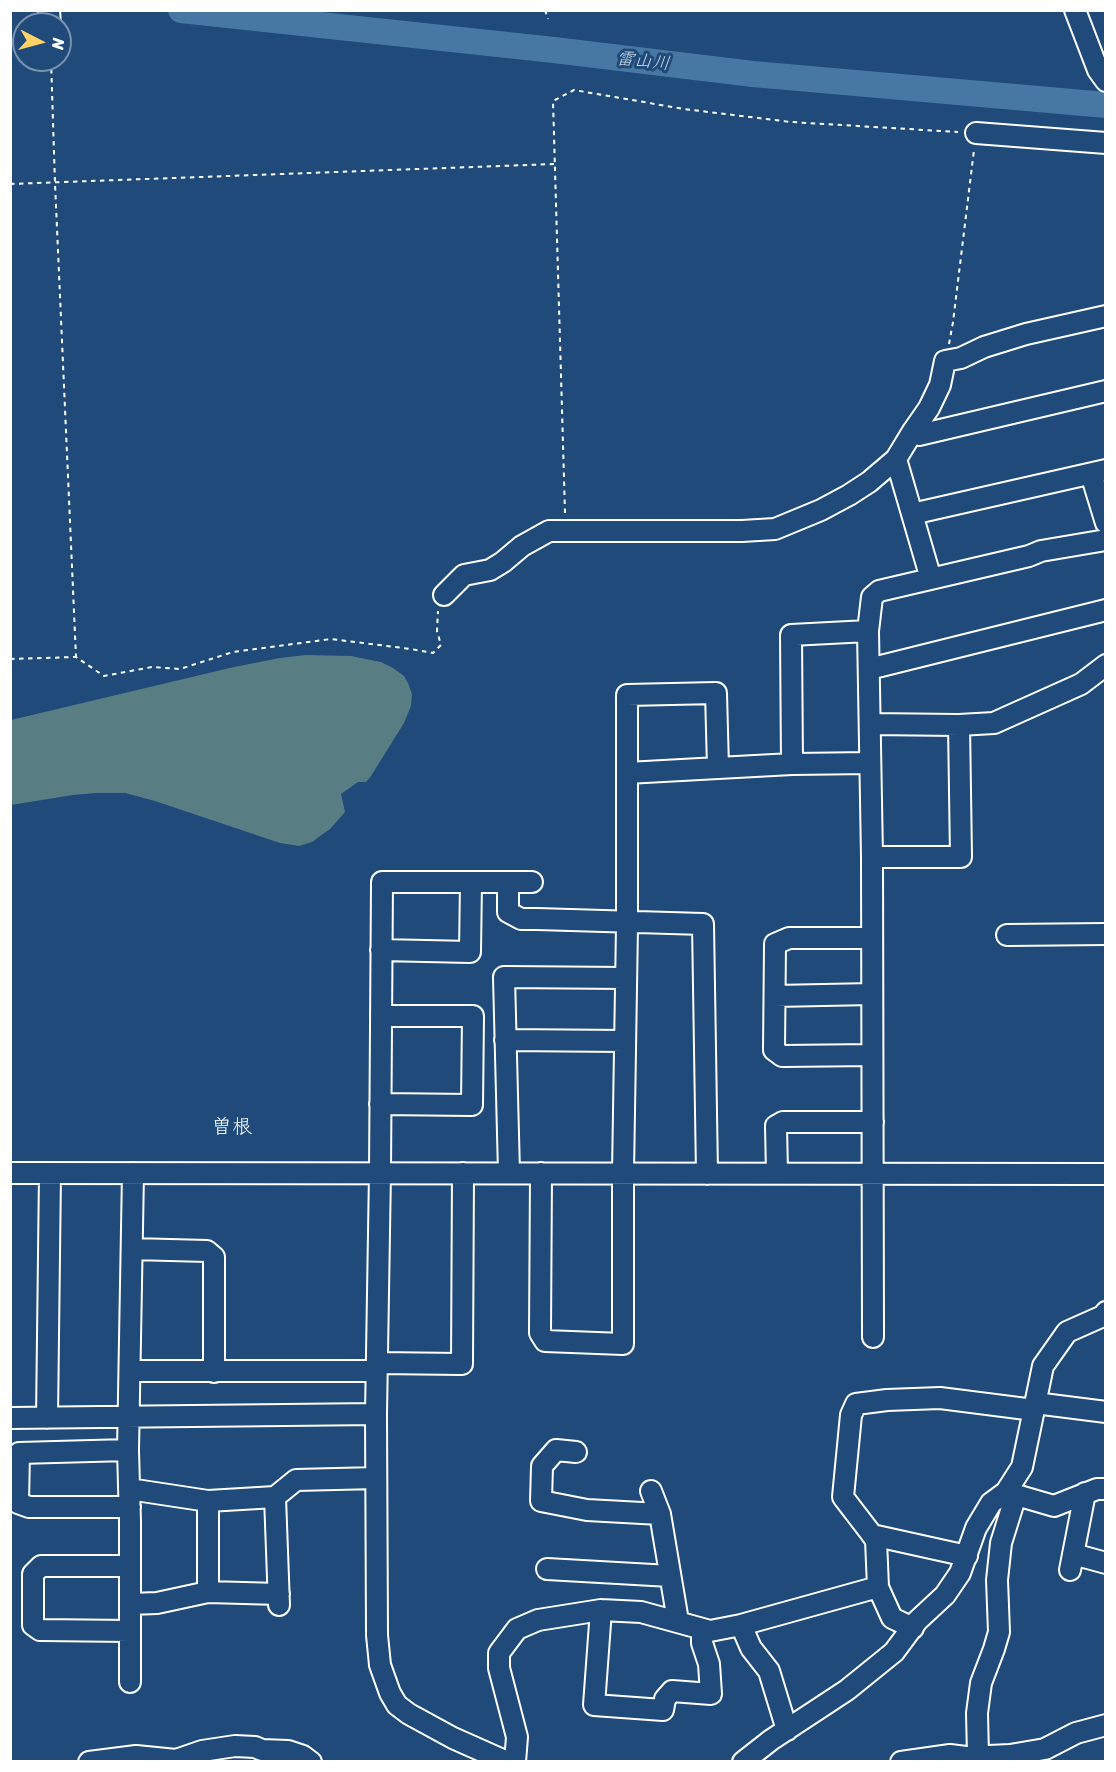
<!DOCTYPE html>
<html>
<head>
<meta charset="utf-8">
<style>
	body { margin:0 }
	#map { position:relative; width:1116px; height:1772px; overflow:hidden; background:#1f4a7a; font-family:Sriracha,sans-serif }
	canvas { display:block }
	.frame { position:absolute; inset:0; border:12px solid #fff; pointer-events:none }
	.north { position:absolute; left:12px; top:12px; width:60px; height:60px; box-sizing:border-box; background:#1f4a7a; border:2px solid #7992af; border-radius:50%; rotate:96deg; font-size:16px; font-weight:700; line-height:24px; text-align:center; color:#fff }
	.north::after { content:''; display:block; margin:auto; width:21px; height:27px; background:#ffd166; clip-path:polygon(50% 0,100% 100%,50% 72%,0 100%) }
</style>
</head>
<body>
<div id="map">
<canvas width="1116" height="1772"></canvas>
<div class="frame"></div>
<div class="north">N</div>
</div>
<script>
const context = document.querySelector('canvas').getContext('2d');
context.lineJoin = 'round';
function fillPath(path, color) { context.fillStyle = color; context.fill(path, 'evenodd'); }
const toPath = rows => new Path2D(rows.map(r => 'M' + r).join(''));
function strokePath(path, color, width, dash) { context.strokeStyle = color; context.lineWidth = width; context.lineCap = dash ? 'butt' : 'round'; context.setLineDash(dash || []); context.stroke(path); }
function label(font, color, halo, rows, align = 'center') {
  context.font = font + ' Sriracha,"Klee One",sans-serif'; context.lineWidth = 6; context.setLineDash([]); context.textBaseline = 'middle'; context.strokeStyle = halo; context.fillStyle = color; for (const [text, x, y, turn = 0] of rows) {
    context.save(); context.translate(x, y); context.rotate((+turn || 0) * Math.PI / 180); context.textAlign = isNaN(turn) ? turn : align; if (halo) context.strokeText(text, 0, 0); context.fillText(text, 0, 0); context.restore();
  }
}
fillPath(toPath([
	[306,655,351,656,381,662,393,668,404,676,408,683,412,694,411,706,404,723,371,776,366,782,358,782,341,794,345,812,330,829,312,842,299,846,280,843,155,801,125,793,96,793,73,795,11,805,11,720,234,667,280,658]
]), '#587e84');
strokePath(toPath([
	[181,10,554,50,753,74,1106,105]
]), '#4678a3', 26);
const minor = toPath([
	[49,10,50,24],
	[1075,10,1098,70,1106,81],
	[976,133,1106,143],
	[913,431,919,435,1106,391],
	[896,459,931,579],
	[1091,474,1106,523],
	[912,514,1106,470],
	[444,595,464,575,490,570,503,562,522,546,549,531,742,531,775,529,821,510,849,495,869,482,896,459,913,431,929,408,940,385,945,361,961,358,984,347,1026,334,1106,316],
	[868,631,791,635,792,764,870,763],
	[869,669,1106,610],
	[870,724,959,725],
	[718,768,716,693,627,695,627,773,718,768,792,764],
	[872,857,961,857,959,725,994,723,1081,684,1106,665],
	[508,882,508,912,521,919,537,919,703,924,707,1174],
	[1007,935,1106,934],
	[872,938,789,938,775,944,774,1050,782,1056,872,1055],
	[381,950,470,952,471,882],
	[775,996,872,994],
	[505,1040,625,1041],
	[380,1104,472,1105,473,1016,381,1016],
	[10,1173,1106,1174],
	[509,1173,504,977,626,978],
	[541,1173,540,1333,545,1341,623,1344,623,1173,627,926,627,773],
	[777,1173,776,1126,783,1122,873,1122],
	[132,1249,207,1251,214,1257,214,1372],
	[873,1337,872,857,868,631,872,597,879,591,1029,556,1041,551,1106,540],
	[377,1363,462,1364,463,1173],
	[130,1371,376,1371],
	[1035,1403,1106,1412],
	[10,1418,376,1414],
	[47,1418,50,1173],
	[128,1450,19,1453,18,1503,29,1507,130,1507],
	[576,1452,556,1450,542,1466,541,1501,587,1510,660,1514],
	[129,1489,208,1501,275,1497,296,1480,376,1478],
	[651,1491,660,1514,678,1621],
	[1006,1492,1054,1506,1097,1489,1106,1489],
	[275,1497,279,1605],
	[872,1535,967,1556],
	[1073,1554,1106,1563],
	[547,1569,670,1576],
	[1070,1570,1085,1493],
	[208,1592,208,1501],
	[130,1604,157,1603,208,1592,279,1594],
	[601,1610,594,1705,663,1710,665,1699,672,1691,711,1694,709,1664,702,1643,702,1629],
	[741,1625,751,1648,769,1671,787,1730],
	[913,1628,892,1618,878,1587,876,1540,843,1497,851,1415,856,1404,887,1400,940,1398,1034,1410],
	[130,1631,40,1630,33,1625,33,1574,41,1566,130,1566],
	[130,1682,130,1522,128,1450,133,1173],
	[978,1756,977,1713,981,1683,994,1649,999,1632,997,1580,1001,1543,1016,1495],
	[89,1762,136,1756,176,1760,202,1751,235,1746,255,1747,262,1750,288,1751,303,1756,311,1762],
	[507,1762,453,1738,409,1714,397,1705,390,1693,380,1665,377,1635,376,1414,380,1172,382,882,532,882],
	[515,1762,517,1737,499,1668,499,1653,517,1629,538,1620,601,1610,641,1612,710,1631,741,1625,878,1587],
	[743,1762,771,1740,847,1690,894,1652,917,1621,945,1595,960,1573,976,1528,991,1503,1006,1492,1022,1467,1043,1366,1067,1332,1103,1316,1106,1312],
	[901,1762,950,1755,966,1757,1010,1755,1045,1749,1076,1733,1106,1725]
]);
strokePath(minor, '#fff', 24);
strokePath(toPath([
	[545,10,548,19],
	[51,60,55,183,76,657],
	[10,184,554,164],
	[949,344,953,322,974,150],
	[565,513,553,101,574,90,684,109,791,122,958,132],
	[10,659,76,657,104,676,152,667,180,669,233,652,331,639,411,649,433,653,441,645,437,631,438,611]
]), '#fff', 2, [4.5, 4.5]);
strokePath(minor, '#1f4a7a', 20);
label('italic 18px', '#d1dde8', '#1f4a7a', [
	["雷山川",643,62,6]
]);
label('20px', '#fff', '#1f4a7a', [
	["曽根",232,1128]
]);
</script>
</body>
</html>
